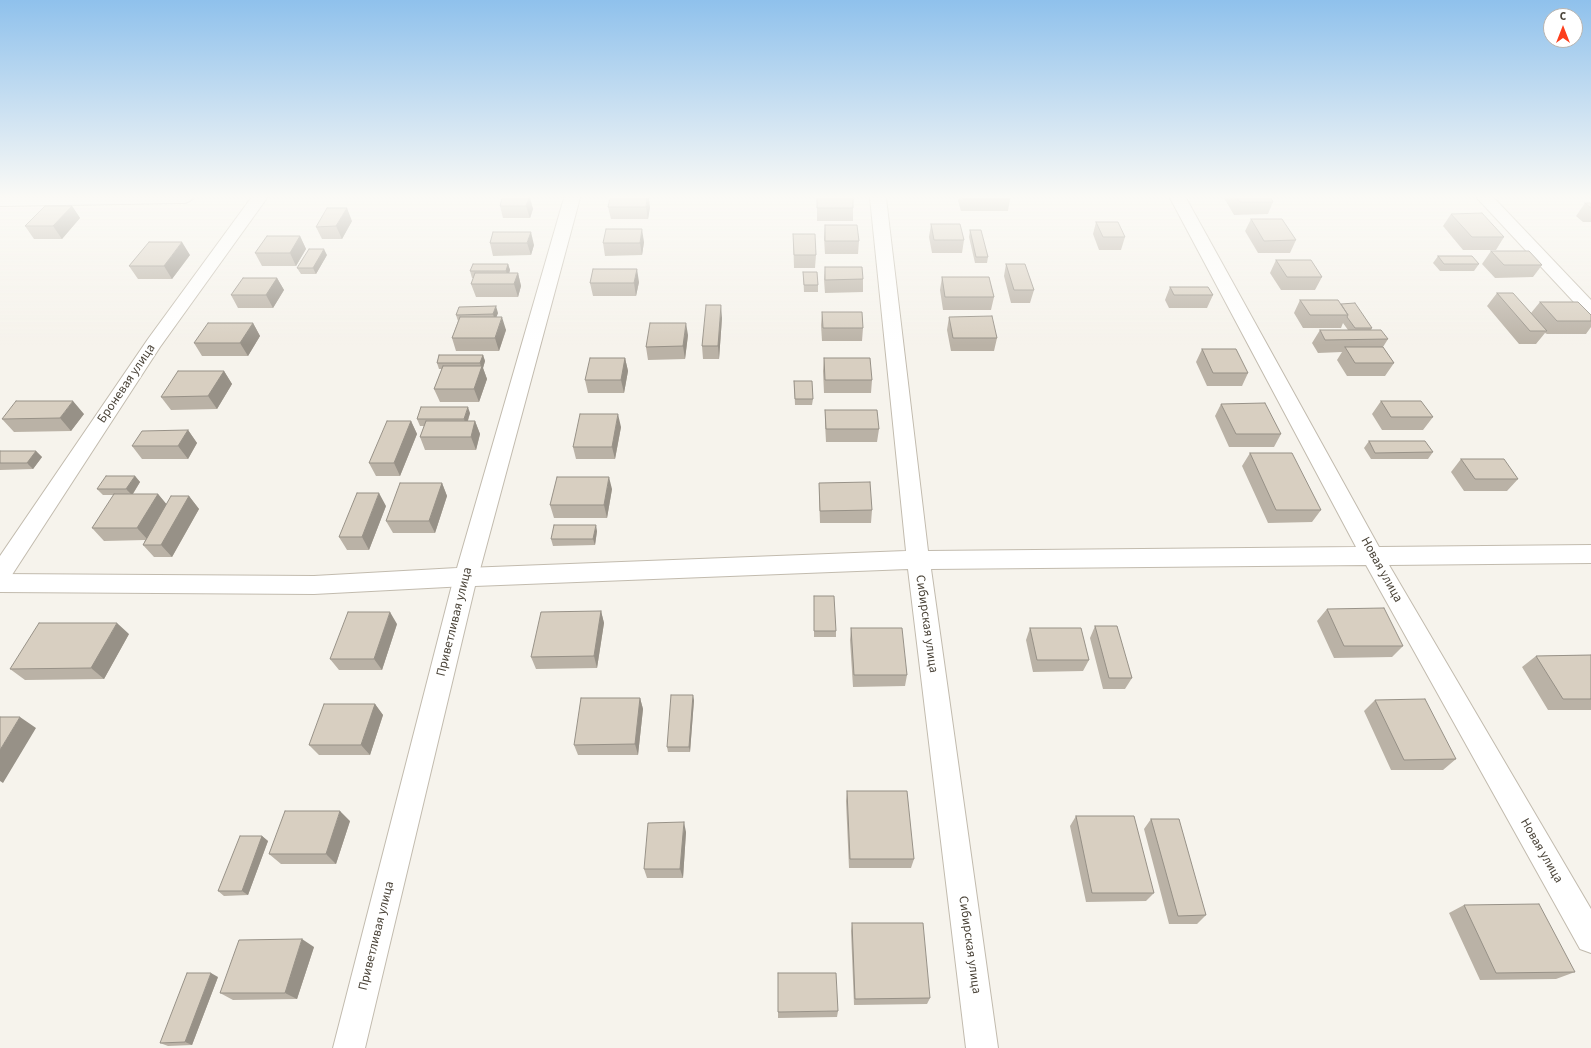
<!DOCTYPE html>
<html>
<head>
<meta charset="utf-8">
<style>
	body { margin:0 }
	#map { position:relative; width:1591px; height:1048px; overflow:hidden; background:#f6f3ec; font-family:"Source Sans 3",sans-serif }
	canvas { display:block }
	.north { position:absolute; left:1543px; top:8px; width:40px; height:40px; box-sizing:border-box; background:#fff; border:1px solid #b7b4b0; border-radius:50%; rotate:0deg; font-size:11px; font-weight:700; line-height:16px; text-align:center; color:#4b4439 }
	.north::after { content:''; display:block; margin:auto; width:14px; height:18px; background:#fc3f1d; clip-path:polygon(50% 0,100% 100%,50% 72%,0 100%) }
</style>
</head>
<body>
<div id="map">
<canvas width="1591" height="1048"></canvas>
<div class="north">С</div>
</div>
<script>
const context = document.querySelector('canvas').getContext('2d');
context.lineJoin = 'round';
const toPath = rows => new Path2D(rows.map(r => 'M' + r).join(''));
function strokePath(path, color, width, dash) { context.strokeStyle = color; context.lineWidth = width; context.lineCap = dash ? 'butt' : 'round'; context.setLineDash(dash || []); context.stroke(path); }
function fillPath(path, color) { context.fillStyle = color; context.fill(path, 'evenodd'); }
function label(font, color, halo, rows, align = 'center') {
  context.font = font + ' "Source Sans 3",sans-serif'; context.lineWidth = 4; context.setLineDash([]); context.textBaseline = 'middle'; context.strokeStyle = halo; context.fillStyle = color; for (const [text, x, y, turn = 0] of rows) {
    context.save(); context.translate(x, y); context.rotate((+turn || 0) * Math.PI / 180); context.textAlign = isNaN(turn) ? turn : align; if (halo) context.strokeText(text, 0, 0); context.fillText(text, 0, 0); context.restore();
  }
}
const minor = toPath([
	[0,198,193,198,190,201,185,203,0,206,0,198],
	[251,198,267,198,160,347,8,581,0,583,0,556,148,339,251,198],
	[870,198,886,198,928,551,1356,547,1170,198,1186,198,1379,547,1591,545,1591,563,1389,565,1591,909,1591,953,1580,949,1366,565,931,569,998,1048,966,1048,908,569,475,586,365,1048,333,1048,454,577,458,570,466,568,906,551,870,198],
	[1477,198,1494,198,1591,300,1591,315,1585,314,1477,198]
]);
const tertiary = toPath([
	[564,198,580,198,478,577,474,584,466,586,314,594,0,592,0,574,314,576,457,568,564,198]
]);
strokePath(minor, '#c2bbae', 2);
strokePath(tertiary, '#c2bbae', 2);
fillPath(minor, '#fff');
fillPath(tertiary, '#fff');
fillPath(toPath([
	[502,198,530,198,533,209,530,218,503,218,500,206],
	[817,198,853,198,853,221,817,221],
	[959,198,1010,198,1010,199,1008,211,961,211,958,201],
	[1224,198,1271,198,1273,202,1268,214,1234,215],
	[1585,203,1591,203,1591,222,1583,222,1576,216],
	[72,206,80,218,62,239,34,239,25,226],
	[608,207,650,207,648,219,611,219],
	[1451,214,1504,237,1496,250,1463,250,1443,226],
	[1251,219,1296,240,1290,253,1258,253,1245,231],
	[352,221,342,239,322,239,316,227],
	[1096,222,1125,237,1121,250,1099,250,1093,234],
	[931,224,964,240,962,253,932,253,929,237],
	[825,225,859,241,858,254,825,254,824,238],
	[970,230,988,257,987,263,975,263,969,237],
	[493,232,534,245,531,255,493,256,490,243],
	[793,234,816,255,815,268,794,268],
	[300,236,306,249,296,266,262,266,255,253],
	[644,242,642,255,605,256,603,243],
	[1491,251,1542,265,1533,277,1495,278,1482,264],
	[190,255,172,279,138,279,129,266],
	[327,255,316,274,301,274,297,268],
	[1438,256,1479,264,1474,271,1440,271,1433,263],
	[1276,260,1322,277,1315,290,1281,290,1270,273],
	[508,264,510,270,509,273,518,273,521,286,518,297,476,297,471,284,474,278,472,278,470,271],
	[1006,264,1034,290,1030,303,1011,303,1004,276],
	[825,267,863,279,863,292,825,293,824,280],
	[803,272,818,285,818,292,804,292],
	[942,277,994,297,991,310,943,310,940,290],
	[277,278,284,290,273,308,238,308,231,295],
	[639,282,636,296,593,296,590,283],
	[1170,287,1213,295,1207,308,1169,308,1165,300],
	[1497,293,1531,313,1540,302,1591,315,1591,327,1586,334,1547,334,1545,333,1536,344,1519,344,1487,306],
	[1300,300,1341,304,1372,328,1371,330,1388,339,1383,347,1394,363,1385,376,1347,376,1337,360,1342,352,1318,353,1312,343,1320,330,1348,330,1343,323,1341,328,1303,328,1294,313],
	[822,312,863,328,862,341,822,341,821,325],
	[498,313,496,317,506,330,499,351,456,351,452,338,458,321,456,315],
	[949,317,997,338,994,351,951,351,947,330],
	[722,318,719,359,703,359,702,346],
	[253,323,260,336,248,356,202,356,194,343],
	[688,335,685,359,648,360,646,347],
	[1202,349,1248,373,1242,386,1207,386,1196,362],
	[483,355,485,361,483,368,487,379,479,402,440,402,434,389,442,369,439,369,437,363],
	[625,358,628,371,624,393,588,393,585,380],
	[824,358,872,380,871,393,824,393,823,371],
	[224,371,232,384,217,409,171,410,161,397],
	[794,381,813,399,812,405,795,405],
	[1381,401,1433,417,1423,430,1382,430,1372,414],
	[1221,404,1281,434,1274,447,1229,447,1215,416],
	[825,410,879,429,877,442,826,442,825,423],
	[470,413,468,421,475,421,480,434,476,450,425,450,420,437,424,426,420,426,417,419],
	[84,414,71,431,14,432,2,419],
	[411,421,417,434,400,476,376,476,369,463],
	[621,427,615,459,576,459,573,447],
	[188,430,197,443,188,459,142,459,132,446],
	[1369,441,1433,452,1428,459,1371,459,1364,448],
	[0,451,36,451,42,457,33,469,0,470],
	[1250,453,1321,510,1312,522,1268,523,1242,466],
	[1461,459,1518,479,1507,491,1464,491,1451,472],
	[135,476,140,482,133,494,158,494,167,505,189,496,199,509,172,557,154,557,143,545,145,540,104,541,92,528,114,495,103,495,97,489],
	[442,483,447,496,435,533,393,533,386,521],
	[819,483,872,510,871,523,820,523,819,495],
	[612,489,607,518,554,518,550,505],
	[386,506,369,550,347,550,339,537],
	[597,531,595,545,553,546,551,539],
	[814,596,836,631,836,637,814,637],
	[1327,609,1403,646,1392,657,1334,658,1317,621],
	[601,611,604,623,597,668,536,669,531,657],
	[397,624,382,670,339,670,330,659],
	[1095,626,1132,678,1125,689,1103,689,1090,638],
	[851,628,907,675,905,686,853,687,850,640],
	[1030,628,1089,660,1083,671,1033,672,1026,640],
	[129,634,104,679,25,680,10,669],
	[1591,655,1591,710,1548,710,1522,667,1536,656],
	[640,698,643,709,638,755,578,755,574,745],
	[694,700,690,752,668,752,667,747],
	[1375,700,1456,759,1443,770,1391,770,1364,711],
	[375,704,383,715,370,755,319,755,309,745],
	[847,791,914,859,911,868,849,868,846,801],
	[1076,816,1154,893,1146,901,1086,902,1070,826],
	[1151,819,1206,915,1197,924,1169,924,1144,829],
	[350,821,336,864,281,864,269,854],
	[686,832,683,878,647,878,644,869],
	[262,836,268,841,248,895,224,896,218,891],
	[1464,905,1575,972,1556,979,1480,980,1449,913],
	[852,923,930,998,927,1004,854,1005,851,931],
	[314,947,297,999,233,1000,220,993],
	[218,977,192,1045,168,1046,160,1043],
	[838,1011,837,1017,778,1018,778,1012]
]), '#bab2a6');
fillPath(toPath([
	[529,198,530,198,533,209,530,218,526,206],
	[647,198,649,198,650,207,648,219,646,207],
	[72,206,80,218,62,239,53,226],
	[347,208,352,221,342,239,336,226],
	[642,229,644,242,642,255,640,243],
	[531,232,534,245,531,255,527,243],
	[300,236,306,249,296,266,290,253],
	[182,242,190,255,172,279,164,266],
	[324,249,327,255,316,274,313,268],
	[508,264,510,270,508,278,506,271],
	[637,269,639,282,636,296,634,283],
	[518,273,521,286,518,297,514,284],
	[277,278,284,290,273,308,266,295],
	[721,305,722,318,719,359,718,346],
	[496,306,498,313,495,321,493,314],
	[502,317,506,330,499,351,495,338],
	[253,323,260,336,248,356,240,343],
	[686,323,688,335,685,359,683,346],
	[483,355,485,361,483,368,487,379,479,402,474,389,481,367,480,363],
	[625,358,628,371,624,393,621,380],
	[224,371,232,384,217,409,208,396],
	[73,401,84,414,71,431,60,418],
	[468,407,470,413,466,426,464,419],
	[618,414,621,427,615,459,612,447],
	[411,421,417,434,400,476,394,463],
	[475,421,480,434,476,450,471,437],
	[188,430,197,443,188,459,178,446],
	[36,451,42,457,33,469,27,463],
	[135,476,140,482,132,495,126,489],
	[609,477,612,489,607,518,604,505],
	[442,483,447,496,435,533,429,521],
	[379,493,386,506,369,550,362,537],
	[158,494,168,506,148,540,137,528],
	[189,496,199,509,172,557,161,545],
	[596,525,597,531,595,545,593,539],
	[601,611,604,623,597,668,594,656],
	[390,612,397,624,382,670,374,659],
	[117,623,129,634,104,679,91,668],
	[693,695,694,700,690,752,689,747],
	[640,698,643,709,638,755,635,744],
	[375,704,383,715,370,755,361,745],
	[20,717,36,728,3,783,0,781,0,750],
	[340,811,350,821,336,864,326,854],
	[684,822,686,832,683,878,680,869],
	[262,836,268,841,248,895,242,891],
	[302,939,314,947,297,999,285,993],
	[211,973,218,977,192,1045,185,1042]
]), '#979187');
const building = toPath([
	[502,198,529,198,526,206,500,206,502,198],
	[610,198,647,198,646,207,608,207,610,198],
	[817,198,853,198,853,208,817,208,817,198],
	[963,198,1010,198,1010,199,963,199,963,198],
	[1237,198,1271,198,1273,202,1240,202,1237,198],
	[1585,203,1591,203,1591,208,1585,203],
	[45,206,72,206,53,226,25,226,45,206],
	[327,208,347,208,336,226,316,227,327,208],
	[1482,213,1504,237,1472,237,1451,214,1482,213],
	[1251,219,1282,219,1296,240,1264,241,1251,219],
	[1096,222,1118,222,1125,237,1103,237,1096,222],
	[931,224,960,224,964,240,934,240,931,224],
	[825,225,857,225,859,241,825,241,825,225],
	[606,229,642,229,640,243,603,243,606,229],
	[970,230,981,230,988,257,976,257,970,230],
	[493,232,531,232,527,243,490,243,493,232],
	[793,234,815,234,816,255,794,255,793,234],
	[267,236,300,236,290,253,255,253,267,236],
	[149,242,182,242,164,266,129,266,149,242],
	[309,249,324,249,313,268,297,268,309,249],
	[1491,251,1529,251,1542,265,1504,265,1491,251],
	[1438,256,1472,256,1479,264,1444,264,1438,256],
	[1276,260,1311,260,1322,277,1287,277,1276,260],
	[473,264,508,264,506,271,470,271,473,264],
	[1006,264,1025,264,1034,290,1014,290,1006,264],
	[825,267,862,267,863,279,825,280,825,267],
	[593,269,637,269,634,283,590,283,593,269],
	[803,272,817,272,818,285,804,285,803,272],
	[475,273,518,273,514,284,471,284,475,273],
	[942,277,989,277,994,297,945,297,942,277],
	[243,278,277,278,266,295,231,295,243,278],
	[1170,287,1208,287,1213,295,1174,295,1170,287],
	[1497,293,1513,293,1547,331,1530,331,1497,293],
	[1300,300,1338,300,1348,315,1310,315,1300,300],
	[1540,302,1578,302,1591,315,1591,321,1557,321,1540,302],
	[1355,303,1372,328,1355,328,1347,317,1348,315,1341,304,1355,303],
	[706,305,721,305,718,346,702,346,706,305],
	[496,306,493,314,456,315,459,307,496,306],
	[822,312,862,312,863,328,823,328,822,312],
	[992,316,997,338,953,338,949,317,992,316],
	[460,317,502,317,495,338,452,338,460,317],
	[208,323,253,323,240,343,194,343,208,323],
	[650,323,686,323,683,346,646,347,650,323],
	[1320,330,1381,330,1388,339,1325,340,1320,330],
	[1345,347,1383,347,1394,363,1355,363,1345,347],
	[1202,349,1236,349,1248,373,1213,373,1202,349],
	[439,355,483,355,480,363,437,363,439,355],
	[590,358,625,358,621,380,585,380,590,358],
	[824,358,870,358,872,380,825,380,824,358],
	[443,366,482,366,474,389,434,389,443,366],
	[178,371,224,371,208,396,161,397,178,371],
	[794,381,812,381,813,399,795,399,794,381],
	[16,401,73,401,60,418,2,419,16,401],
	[1381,401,1421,401,1433,417,1391,417,1381,401],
	[1265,403,1281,434,1236,434,1221,404,1265,403],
	[421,407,468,407,464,419,417,419,421,407],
	[825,410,877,410,879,429,826,429,825,410],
	[580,414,618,414,612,447,573,447,580,414],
	[387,421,411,421,394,463,369,463,387,421],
	[426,421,475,421,471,437,420,437,426,421],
	[188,430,178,446,132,446,142,431,188,430],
	[1369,441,1425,441,1433,452,1375,453,1369,441],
	[0,451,36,451,27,463,0,463,0,451],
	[1250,453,1292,453,1321,510,1276,510,1250,453],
	[1461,459,1504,459,1518,479,1475,479,1461,459],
	[106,476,135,476,126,489,97,489,106,476],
	[557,477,609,477,604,505,550,505,557,477],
	[870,482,872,510,820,511,819,483,870,482],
	[400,483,442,483,429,521,386,521,400,483],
	[357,493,379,493,362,537,339,537,357,493],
	[114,494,158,494,137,528,92,528,114,494],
	[171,496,189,496,161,545,143,545,171,496],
	[554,525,596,525,593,539,551,539,554,525],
	[814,596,834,596,836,631,814,631,814,596],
	[1384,608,1403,646,1344,646,1327,609,1384,608],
	[601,611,594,656,531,657,541,612,601,611],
	[348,612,390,612,374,659,330,659,348,612],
	[39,623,117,623,91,668,10,669,39,623],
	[1095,626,1117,626,1132,678,1109,678,1095,626],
	[851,628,902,628,907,675,854,675,851,628],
	[1030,628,1081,628,1089,660,1037,660,1030,628],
	[1591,655,1591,699,1563,699,1536,656,1591,655],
	[671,695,693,695,689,747,667,747,671,695],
	[581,698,640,698,635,744,574,745,581,698],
	[1425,699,1456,759,1404,760,1375,700,1425,699],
	[324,704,375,704,361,745,309,745,324,704],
	[0,717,20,717,0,750,0,717],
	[847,791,907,791,914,859,850,859,847,791],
	[285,811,340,811,326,854,269,854,285,811],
	[1076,816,1134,816,1154,893,1092,893,1076,816],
	[1151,819,1179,819,1206,915,1178,916,1151,819],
	[684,822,680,869,644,869,648,823,684,822],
	[240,836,262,836,242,891,218,891,240,836],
	[1539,904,1575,972,1496,973,1464,905,1539,904],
	[852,923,923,923,930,998,855,999,852,923],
	[302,939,285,993,220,993,239,940,302,939],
	[187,973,211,973,185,1042,160,1043,187,973],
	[778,973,836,973,838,1011,778,1012,778,973]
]);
fillPath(building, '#d8cfc1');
strokePath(building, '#979187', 1);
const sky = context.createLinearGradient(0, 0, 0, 345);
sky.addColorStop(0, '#8fc1ec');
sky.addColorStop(0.57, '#fbfaf6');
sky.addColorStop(1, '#fbfaf600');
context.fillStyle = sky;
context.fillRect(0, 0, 1591, 345);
label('13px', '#4b4439', '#fff', [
	["Броневая улица",127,384,-56],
	["Новая улица",1381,570,61],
	["Приветливая улица",455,622,-76],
	["Сибирская улица",926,624,82],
	["Новая улица",1541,851,60],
	["Приветливая улица",377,936,-76],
	["Сибирская улица",969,945,82]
]);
</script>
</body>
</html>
